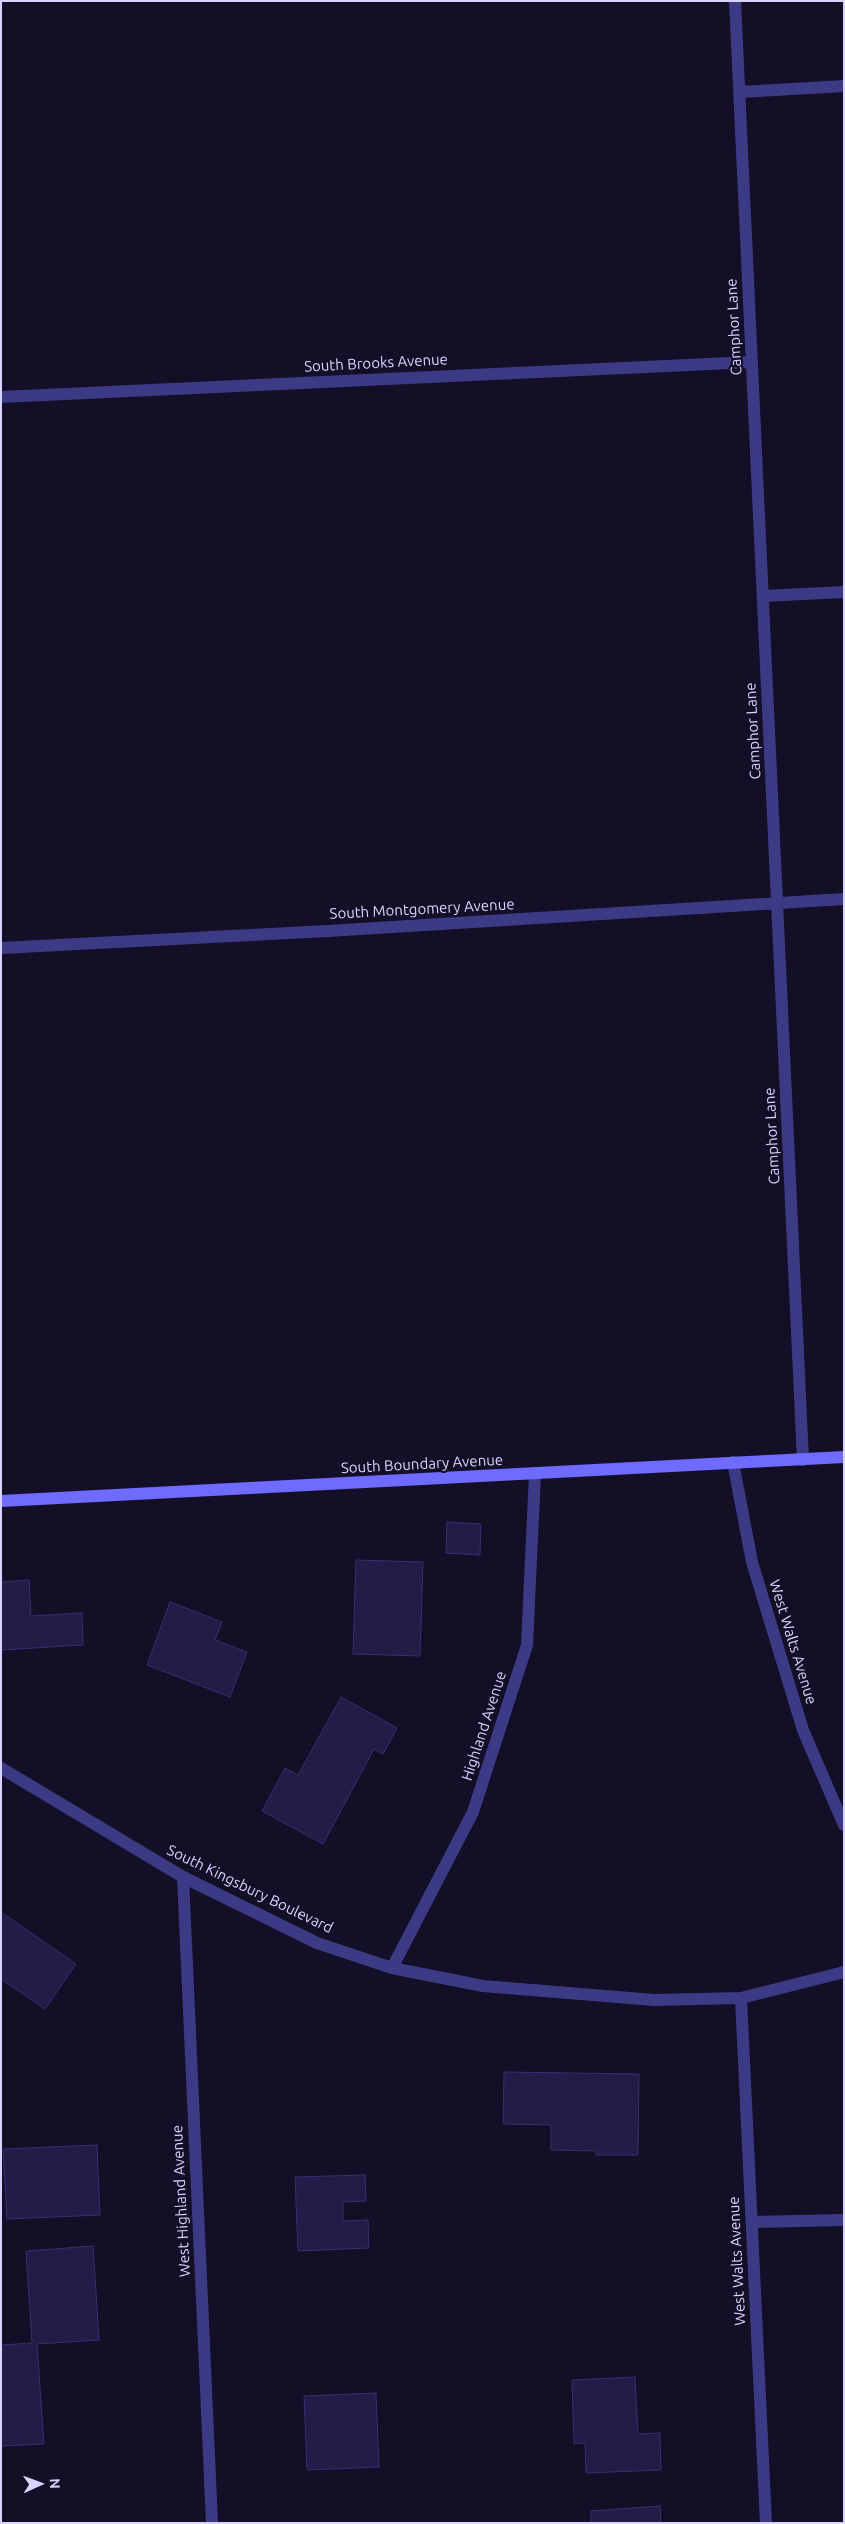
<!DOCTYPE html>
<html>
<head>
<meta charset="utf-8">
<style>
	body { margin:0 }
	#map { position:relative; width:845px; height:2524px; overflow:hidden; background:#130f26; font-family:Ubuntu,sans-serif }
	canvas { display:block }
	.frame { position:absolute; inset:0; border:2px solid #d9d4ff; pointer-events:none }
	.north { position:absolute; left:15px; top:2459px; width:50px; height:50px; -webkit-text-stroke:4px #130f26; paint-order:stroke; rotate:88deg; font-size:14px; font-weight:700; line-height:20px; text-align:center; color:#d9d4ff }
	.north::after { content:''; display:block; margin:auto; width:18px; height:22px; background:#d9d4ff; clip-path:polygon(50% 0,100% 100%,50% 72%,0 100%) }
</style>
</head>
<body>
<div id="map">
<canvas width="845" height="2524"></canvas>
<div class="frame"></div>
<div class="north">N</div>
</div>
<script>
const context = document.querySelector('canvas').getContext('2d');
context.lineJoin = 'round';
function fillPath(path, color) { context.fillStyle = color; context.fill(path, 'evenodd'); }
const toPath = rows => new Path2D(rows.map(r => 'M' + r).join(''));
function strokePath(path, color, width, dash) { context.strokeStyle = color; context.lineWidth = width; context.lineCap = dash ? 'butt' : 'round'; context.setLineDash(dash || []); context.stroke(path); }
function label(font, color, halo, rows, align = 'center') {
  context.font = font + ' Ubuntu,sans-serif'; context.lineWidth = 4.5; context.setLineDash([]); context.textBaseline = 'middle'; context.strokeStyle = halo; context.fillStyle = color; for (const [text, x, y, turn = 0] of rows) {
    context.save(); context.translate(x, y); context.rotate((+turn || 0) * Math.PI / 180); context.textAlign = isNaN(turn) ? turn : align; if (halo) context.strokeText(text, 0, 0); context.fillText(text, 0, 0); context.restore();
  }
}
const building = toPath([
	[447,1522,481,1524,480,1555,446,1553,447,1522],
	[356,1560,423,1562,420,1656,353,1654,356,1560],
	[29,1580,31,1616,82,1613,83,1645,1,1650,1,1582,29,1580],
	[170,1602,222,1622,215,1640,247,1652,230,1697,147,1665,170,1602],
	[341,1697,397,1728,383,1754,374,1749,323,1844,262,1811,285,1768,298,1775,341,1697],
	[1,1912,76,1964,45,2009,1,1979,1,1912],
	[504,2072,639,2074,638,2155,596,2155,596,2151,551,2150,551,2125,503,2124,504,2072],
	[97,2145,100,2215,7,2219,3,2149,97,2145],
	[365,2175,366,2201,343,2202,343,2221,368,2220,369,2248,298,2251,295,2177,365,2175],
	[93,2246,99,2340,37,2344,44,2444,1,2446,1,2345,32,2343,26,2251,93,2246],
	[635,2377,638,2434,660,2433,661,2470,586,2473,585,2443,574,2444,572,2380,635,2377],
	[376,2393,379,2467,307,2470,304,2396,376,2393],
	[660,2506,661,2523,591,2523,591,2511,660,2506]
]);
fillPath(building, '#241b47');
strokePath(building, '#3b2d73', 1);
strokePath(toPath([
	[735,1,803,1460],
	[740,92,844,86],
	[1,397,752,362],
	[763,596,844,592],
	[1,948,328,931,844,899],
	[733,1462,752,1562,803,1730,844,1825],
	[1,1768,183,1877,317,1943,392,1968,483,1986,654,2000,741,1998,844,1972],
	[183,1877,212,2523],
	[392,1968,473,1812,527,1645,535,1474],
	[741,1998,766,2523],
	[752,2222,844,2220]
]), '#3d3a85', 12);
strokePath(toPath([
	[1,1501,844,1457]
]), '#6f6bff', 12);
label('15px', '#d9d4ff', '#130f26', [
	["Camphor Lane",734,327,-93],
	["South Brooks Avenue",376,363,-3],
	["Camphor Lane",753,731,-93],
	["South Montgomery Avenue",422,909,-3],
	["Camphor Lane",772,1136,-93],
	["South Boundary Avenue",422,1464,-3],
	["West Walts Avenue",793,1642,73],
	["Highland Avenue",484,1726,-72],
	["South Kingsbury Boulevard",250,1889,26],
	["West Highland Avenue",181,2201,-93],
	["West Walts Avenue",737,2261,-93]
]);
</script>
</body>
</html>
